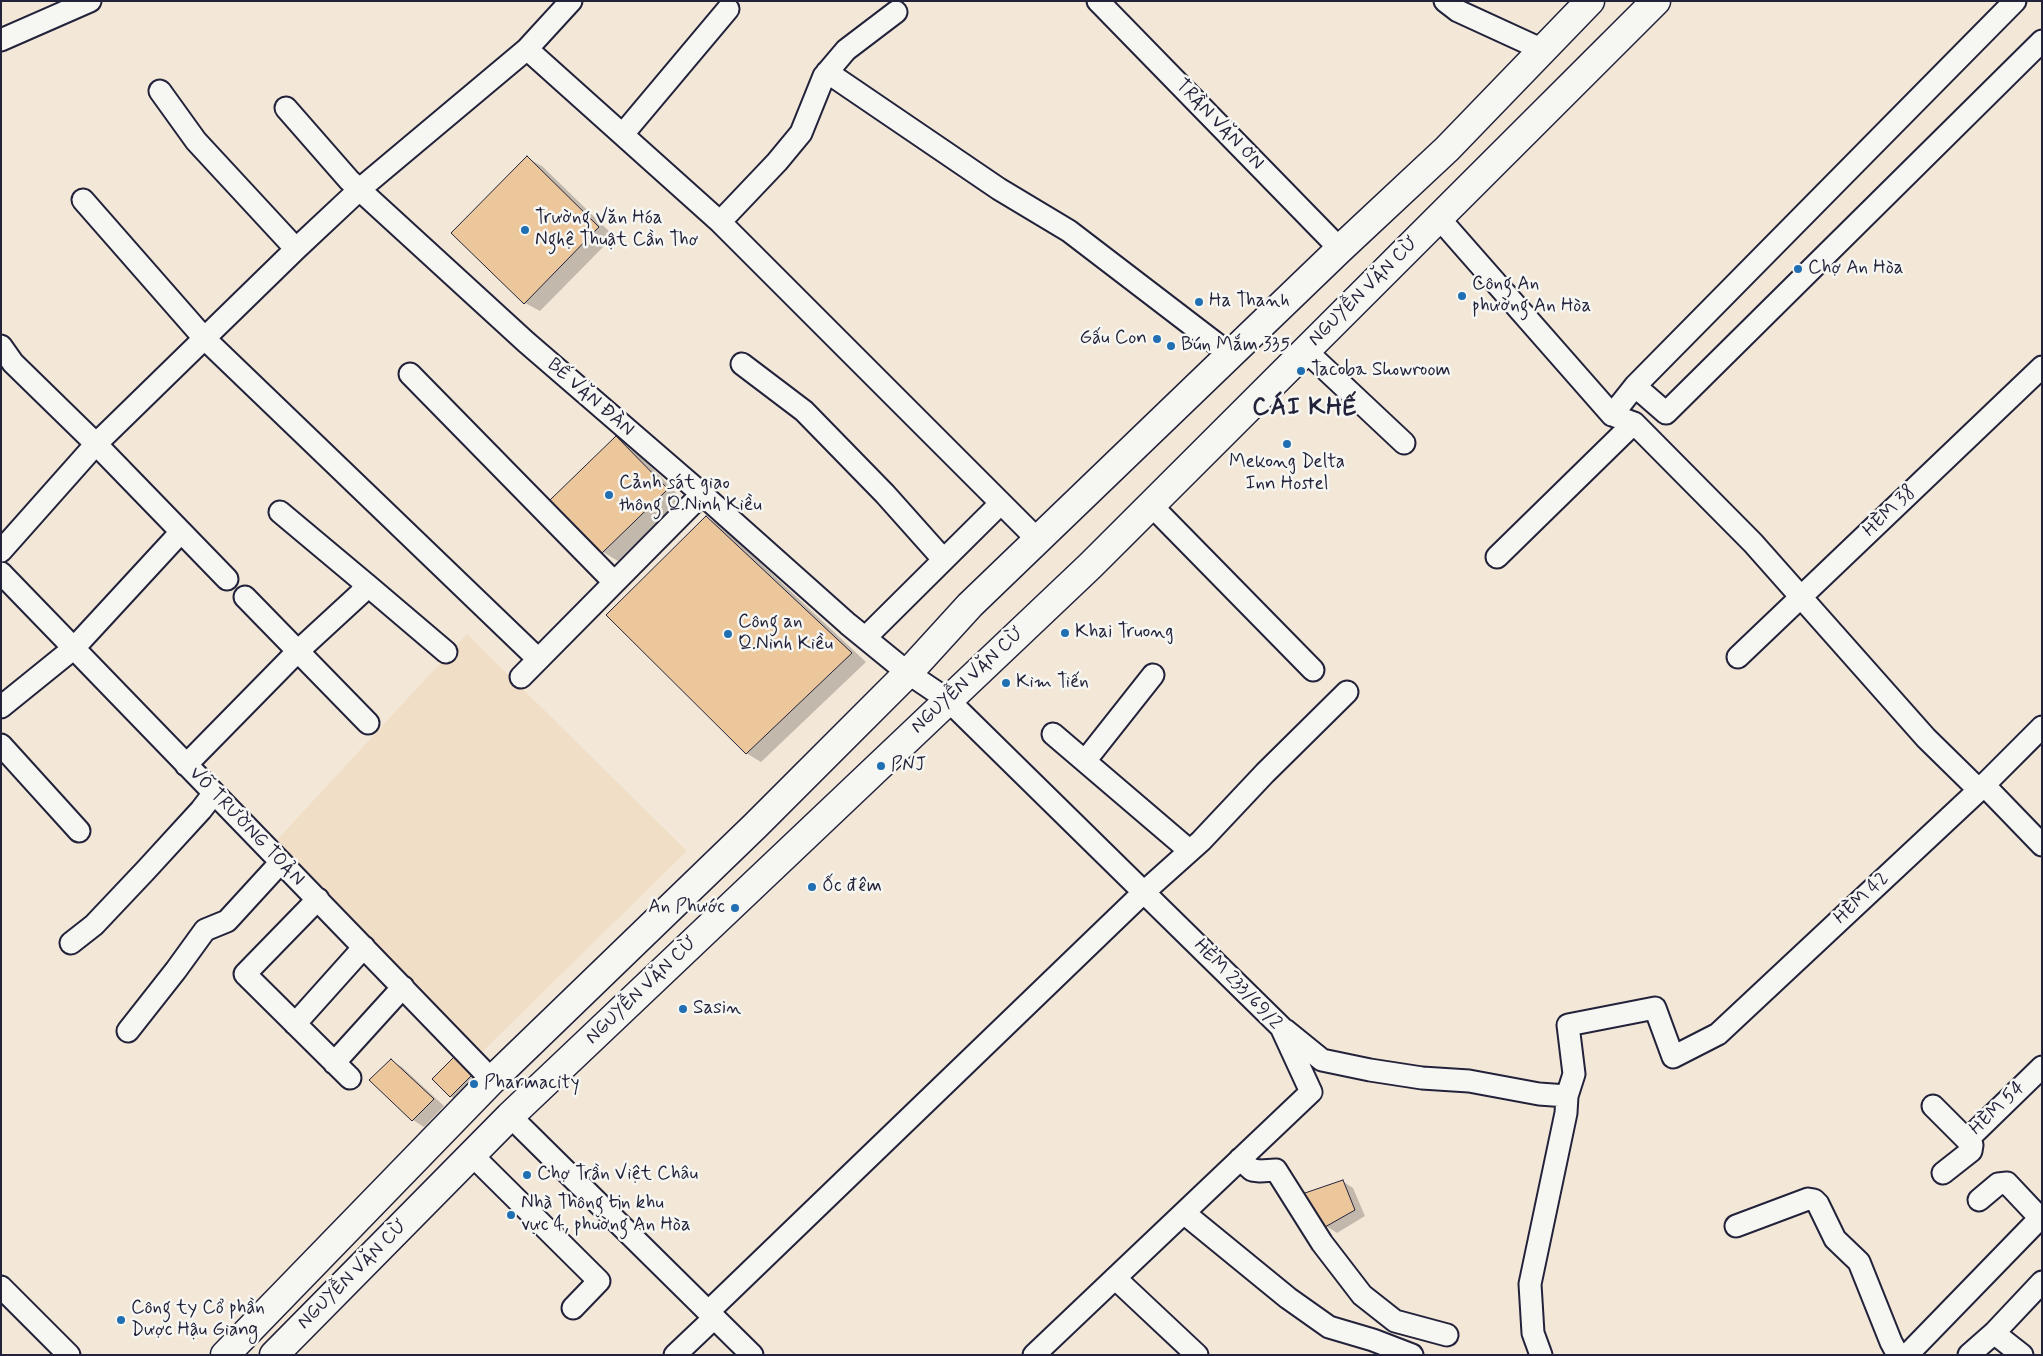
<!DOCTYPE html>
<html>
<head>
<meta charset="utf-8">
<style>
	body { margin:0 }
	#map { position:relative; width:2043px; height:1356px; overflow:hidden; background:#f3e8d8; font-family:Mynerve,sans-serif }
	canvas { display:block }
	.frame { position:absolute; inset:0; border:2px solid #22223b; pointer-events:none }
</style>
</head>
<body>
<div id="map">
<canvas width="2043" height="1356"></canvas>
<div class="frame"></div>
</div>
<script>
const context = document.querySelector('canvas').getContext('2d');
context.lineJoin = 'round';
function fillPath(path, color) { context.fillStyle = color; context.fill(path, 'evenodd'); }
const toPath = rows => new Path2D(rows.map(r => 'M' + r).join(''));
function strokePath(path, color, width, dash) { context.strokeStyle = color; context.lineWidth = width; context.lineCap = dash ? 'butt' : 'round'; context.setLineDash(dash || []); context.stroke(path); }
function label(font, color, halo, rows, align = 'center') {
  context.font = font + ' Mynerve,sans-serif'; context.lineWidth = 5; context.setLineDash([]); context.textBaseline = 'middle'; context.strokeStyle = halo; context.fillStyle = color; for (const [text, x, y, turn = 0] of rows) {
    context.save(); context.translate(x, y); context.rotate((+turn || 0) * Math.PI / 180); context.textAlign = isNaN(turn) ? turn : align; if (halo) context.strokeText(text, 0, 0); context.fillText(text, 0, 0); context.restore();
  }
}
fillPath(toPath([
	[467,634,687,851,481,1053,277,840]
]), '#f1dec6');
fillPath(toPath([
	[527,158,542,166,614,236,540,311,525,303],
	[616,437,631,446,682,499,618,561,603,552,551,500],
	[706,517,721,526,866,662,761,762,746,753],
	[454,1059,461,1063,478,1079,457,1100,450,1096],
	[391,1061,402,1067,444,1106,424,1127,413,1120,371,1080],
	[1342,1181,1353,1188,1365,1216,1337,1233,1326,1226]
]), '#0003');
const building = toPath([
	[527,156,599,227,524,304,451,233,527,156],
	[616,436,668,489,602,553,550,500,616,436],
	[706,516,852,653,746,754,606,615,706,516],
	[454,1057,472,1075,450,1097,432,1079,454,1057],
	[391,1059,434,1099,412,1121,369,1080,391,1059],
	[1343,1180,1355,1210,1325,1227,1302,1194,1343,1180]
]);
fillPath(building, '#ecc79c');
strokePath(building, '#22223b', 1);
const minor = toPath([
	[1098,1,1340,249],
	[1445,1,1458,11,1543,50],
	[1,40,90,1],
	[527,49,720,222,1038,540],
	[827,72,999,189,1069,231,1231,355],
	[160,91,196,141,296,249],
	[286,108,349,180,526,342,702,494,848,624,908,673,948,700,1281,1027,1311,1092,1034,1355],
	[623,134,728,9],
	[83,200,204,338,538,659],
	[1438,217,1612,415,1635,386,2015,1],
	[720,222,777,162,801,133,824,76,846,50,896,12],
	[1,346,13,363,96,444,227,579],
	[1305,350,1404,443],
	[742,364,804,411,885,494,943,559],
	[410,374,614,582],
	[1635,386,1666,413,2042,41],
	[1612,415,1634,423,1753,543,1926,738,1979,790],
	[1151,505,1313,670],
	[1,551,96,444,296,249,360,189,527,49,571,1],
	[1497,557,1634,423],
	[1,573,492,1080],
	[366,584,446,652],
	[245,597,368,723],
	[865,638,1001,503],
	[1738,657,2042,367],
	[521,677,702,494],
	[1,707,74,648,181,532],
	[1053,734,1190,851],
	[1,745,79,831],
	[1085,761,1153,675],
	[186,765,297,652,360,594,366,584,280,512],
	[1984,785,2042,845],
	[318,899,245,974,350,1078],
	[71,943,94,925,146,870,201,810,214,793],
	[295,1024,364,947],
	[1285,1030,1322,1060,1370,1070,1422,1078,1469,1081,1539,1094,1567,1096],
	[128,1031,176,970,205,930,227,921,281,862],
	[334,1063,403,987],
	[1933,1106,1967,1140,2042,1067],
	[510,1116,752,1355],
	[472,1155,599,1281,573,1308],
	[1240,1159,1252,1170,1260,1171,1276,1170,1322,1243,1362,1295,1395,1321,1447,1335],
	[1943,1173,1971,1151,1972,1145,1967,1140],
	[1979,1200,1998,1184,2007,1183,2040,1218],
	[1184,1213,1288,1298,1329,1327,1373,1340,1412,1355],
	[1736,1226,1808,1199,1814,1200,1818,1204,1835,1239,1859,1262,1891,1342,1898,1355],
	[1115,1278,1197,1355],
	[1,1287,69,1355],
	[708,1312,1144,892,1201,841,1265,773,1347,692],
	[1994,1333,2022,1355],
	[675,1355,714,1318],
	[1541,1355,1533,1333,1530,1284,1566,1113,1567,1096,1574,1074,1568,1025,1655,1008,1673,1057,1718,1034,1979,790,2042,727],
	[1907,1355,2042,1216],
	[1969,1355,1994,1333,2042,1282]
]);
const major = toPath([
	[225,1355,492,1080,755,826,908,673,970,605,1340,249,1447,149,1590,1],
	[274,1355,510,1116,1090,566,1656,1]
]);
strokePath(minor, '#22223b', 25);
strokePath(major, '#22223b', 31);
strokePath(minor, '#f6f6f2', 21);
strokePath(major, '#f6f6f2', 28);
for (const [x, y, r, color] of [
	[525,230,5,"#1f6fb2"],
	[1798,269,5,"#1f6fb2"],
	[1462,296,5,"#1f6fb2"],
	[1199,302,5,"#1f6fb2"],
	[1157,339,5,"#1f6fb2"],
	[1171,346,5,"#1f6fb2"],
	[1301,371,5,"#1f6fb2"],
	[1287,444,5,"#1f6fb2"],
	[609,495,5,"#1f6fb2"],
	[1065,633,5,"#1f6fb2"],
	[728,634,5,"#1f6fb2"],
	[1006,683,5,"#1f6fb2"],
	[881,766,5,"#1f6fb2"],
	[812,887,5,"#1f6fb2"],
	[735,908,5,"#1f6fb2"],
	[683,1009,5,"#1f6fb2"],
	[474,1084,5,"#1f6fb2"],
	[527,1175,5,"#1f6fb2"],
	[511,1215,5,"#1f6fb2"],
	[121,1320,5,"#1f6fb2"]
]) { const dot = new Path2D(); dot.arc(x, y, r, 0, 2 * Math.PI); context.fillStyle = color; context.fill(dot); strokePath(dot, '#f6f6f2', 2); }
label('19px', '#22223b', '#f6f6f2', [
	["TRẦN VĂN ƠN",1219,125,46],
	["NGUYỄN VĂN CỪ",1364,292,-45],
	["BẾ VĂN ĐÀN",590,398,41],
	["HÈM 38",1890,512,-44],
	["NGUYỄN VĂN CỪ",968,681,-43],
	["VÕ TRƯỜNG TOẢN",246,827,46],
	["HÈM 42",1862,899,-43],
	["HẺM 233/69/2",1237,985,46],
	["NGUYỄN VĂN CỪ",642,991,-44],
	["HÈM 54",1998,1109,-44],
	["NGUYỄN VĂN CỪ",353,1275,-45]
]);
label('19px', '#22223b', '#f6f6f2', [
	["Trường Văn Hóa",535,219],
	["Nghệ Thuật Cần Thơ",535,241],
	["Chợ An Hòa",1808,269],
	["Công An",1472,285],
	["phường An Hòa",1472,307],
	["Ha Thanh",1209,302],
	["Gấu Con",1147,339,"right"],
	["Bún Mắm 335",1181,346],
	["Tacoba Showroom",1311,371],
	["Mekong Delta",1287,463,"center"],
	["Inn Hostel",1287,485,"center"],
	["Cảnh sát giao",619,484],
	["thông Q.Ninh Kiều",619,506],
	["Công an",738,623],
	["Q.Ninh Kiều",738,645],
	["Khai Truong",1075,633],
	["Kim Tiến",1016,683],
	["PNJ",891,766],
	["Ốc đêm",822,887],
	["An Phước",725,908,"right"],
	["Sasin",693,1009],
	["Pharmacity",484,1084],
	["Chợ Trần Việt Châu",537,1175],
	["Nhà Thông tin khu",521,1204],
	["vực 4, phuờng An Hòa",521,1226],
	["Công ty Cổ phần",131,1309],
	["Dược Hậu Giang",131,1331]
], 'left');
context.letterSpacing = '1px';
label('bold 24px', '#22223b', '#f6f6f2', [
	["CÁI KHẾ",1305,409]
]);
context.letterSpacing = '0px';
</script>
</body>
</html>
